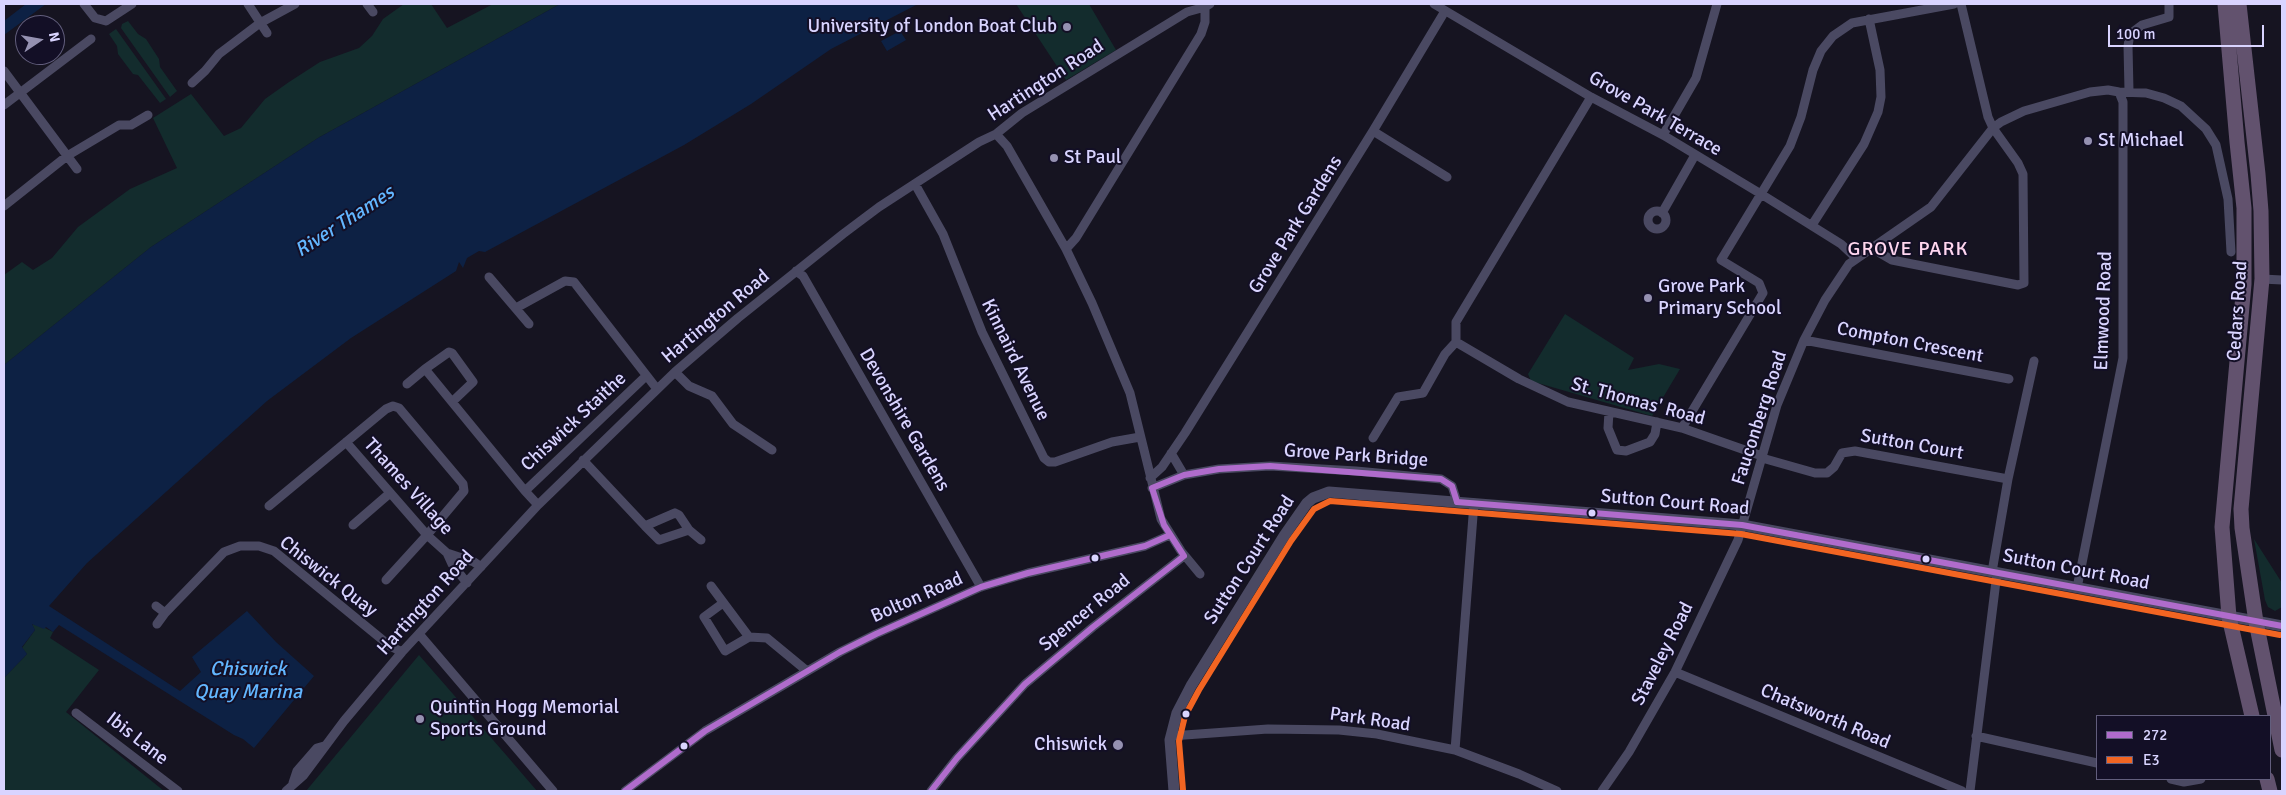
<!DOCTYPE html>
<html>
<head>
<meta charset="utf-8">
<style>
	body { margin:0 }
	#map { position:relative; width:2286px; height:795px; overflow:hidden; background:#161421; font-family:Signika,sans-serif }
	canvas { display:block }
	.frame { position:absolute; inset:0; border:5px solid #d9d4ff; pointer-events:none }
	.legend { position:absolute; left:2096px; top:715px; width:175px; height:65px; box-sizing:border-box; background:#130f26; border:1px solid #625e7d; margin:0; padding:6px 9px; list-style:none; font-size:15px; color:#d9d4ff }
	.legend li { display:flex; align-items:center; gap:10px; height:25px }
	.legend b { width:25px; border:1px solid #625e7d }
	.north { position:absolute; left:15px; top:15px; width:50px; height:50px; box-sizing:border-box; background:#130f26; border:1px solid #625e7d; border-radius:50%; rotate:78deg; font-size:14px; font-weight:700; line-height:20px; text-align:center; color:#d9d4ff }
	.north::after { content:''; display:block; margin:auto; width:18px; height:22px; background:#9591b1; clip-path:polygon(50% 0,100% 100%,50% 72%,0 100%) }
	.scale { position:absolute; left:2108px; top:25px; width:156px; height:22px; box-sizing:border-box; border:2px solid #d9d4ff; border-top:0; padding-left:6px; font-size:15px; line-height:18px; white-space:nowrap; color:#d9d4ff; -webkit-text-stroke:4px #130f26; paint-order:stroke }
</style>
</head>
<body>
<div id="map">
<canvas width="2286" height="795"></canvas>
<div class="frame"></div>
<ul class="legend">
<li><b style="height:6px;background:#b06ccc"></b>272</li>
<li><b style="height:6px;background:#f26522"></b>E3</li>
</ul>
<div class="north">N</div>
<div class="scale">100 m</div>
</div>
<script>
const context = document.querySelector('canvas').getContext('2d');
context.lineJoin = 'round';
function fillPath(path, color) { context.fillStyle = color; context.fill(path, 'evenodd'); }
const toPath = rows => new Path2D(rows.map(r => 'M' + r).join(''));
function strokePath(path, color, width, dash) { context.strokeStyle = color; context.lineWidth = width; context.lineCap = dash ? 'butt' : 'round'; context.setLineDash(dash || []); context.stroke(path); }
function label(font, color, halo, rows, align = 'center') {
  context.font = font + ' Signika,sans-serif'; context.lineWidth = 4; context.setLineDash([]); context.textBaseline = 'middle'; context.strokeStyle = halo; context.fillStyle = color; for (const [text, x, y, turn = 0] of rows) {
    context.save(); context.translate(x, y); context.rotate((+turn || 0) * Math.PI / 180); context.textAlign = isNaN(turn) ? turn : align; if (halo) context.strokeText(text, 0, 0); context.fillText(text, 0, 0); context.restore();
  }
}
fillPath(toPath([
	[404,4,431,4,447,28,493,4,560,4,318,138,151,247,4,365,4,275,22,262,33,270,52,258,78,227,130,189,177,168,153,118,191,94,224,136,241,128,265,99,289,82,320,62,359,48,372,36,383,19],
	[1016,4,1089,4,1116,50,1066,80],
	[128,21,138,34,146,39,159,59,160,67,177,91,170,97,121,28,122,24],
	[116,29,166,99,160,103,138,75,133,74,118,54,117,46,109,34],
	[1565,314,1634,358,1628,370,1659,364,1680,369,1652,416,1531,381,1528,374],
	[2254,539,2282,583,2282,607,2275,611,2268,607,2265,600],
	[35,623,53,632,50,638,99,670,66,712,164,791,4,791,4,678,27,654,22,648,35,630,32,625],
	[419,655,507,756,537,791,306,791]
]), '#132c2d');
fillPath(toPath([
	[26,4,46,4,4,35,4,21],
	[560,4,918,4,831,49,751,104,684,145,485,252,479,251,467,258,463,268,459,262,456,271,351,338,267,401,87,563,49,606,180,691,201,672,192,657,247,611,276,642,314,676,254,748,243,739,234,735,59,625,53,632,46,627,44,629,32,624,35,630,22,647,27,654,4,678,4,365,151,247,318,138],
	[900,31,906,40,887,51,881,41]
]), '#0d2144');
strokePath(toPath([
	[84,4,95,18,106,21,132,4],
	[248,4,267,33],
	[367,4,373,12],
	[1434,4,1591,97,1663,135,1761,194,1841,244,1856,258],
	[4,71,77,169],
	[192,83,205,71,219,54,260,23,295,4],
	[2129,91,2128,46,2130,34,2142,25,2169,17,2169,4],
	[1591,97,1456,322,1456,342,1519,379,1568,402,1682,428,1762,456],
	[4,105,91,39],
	[1373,131,1447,177],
	[996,134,1007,146,1066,249,1092,303,1130,393,1161,519,1181,551,1200,574],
	[1663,135,1696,78,1717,4],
	[915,184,943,234,982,332,1044,458,1049,462,1055,462,1112,442,1140,437],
	[4,206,67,156,119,125,131,125,148,115],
	'1648 220a9 9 0 1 1 18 0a9 9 0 1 1-18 0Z',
	[1662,213,1695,155],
	[1812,225,1864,144,1878,112,1881,97,1880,70,1869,19],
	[1874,247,1880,253,1892,260,2018,285,2024,283,2023,174,2018,163,1993,128,1988,117,1961,4],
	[1066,249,1076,238,1201,34,1205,22,1205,7],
	[796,271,803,276,981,587],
	[489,277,529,324],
	[2262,279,2282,280],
	[516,308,565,281,574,282,657,389],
	[1804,340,2009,379],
	[675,372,689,386,712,396,733,424,772,450],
	[407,384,425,369],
	[452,402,473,382,452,353,449,352,425,369,452,402,525,491,538,505],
	[1609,412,1608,428,1617,450,1626,451,1650,442,1655,434,1657,422],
	[1682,428,1763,293,1759,283,1721,260,1790,146,1801,117,1813,70,1821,51,1833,36,1852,23,1954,4],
	[1373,438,1398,397,1423,393,1445,354,1456,342],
	[346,442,427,535,447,553],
	[1171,453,1184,475],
	[1762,458,1815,473,1827,473,1834,467,1842,453,1855,451,2008,479],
	[583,460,645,526],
	[1150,478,1162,467,1185,433,1373,131,1445,11],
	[1152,488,1184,475,1219,469,1270,466,1356,471,1441,479,1452,486,1457,502],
	[525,491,646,376],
	[269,506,386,409,393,406,399,408,463,484,464,491,427,535,386,580],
	[675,513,679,515,689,530,659,540,645,526,675,513],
	[353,525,390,493],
	[689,530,701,540],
	[1992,572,2008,479,2034,361],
	[467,583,452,564,447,553,474,562,481,567],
	[711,586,749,637,767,638,807,671],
	[2077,588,2123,358,2123,102,2119,92],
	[723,603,704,617,725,651,749,637],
	[156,606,165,613],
	[157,624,165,613,224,552,240,546,259,546,274,551,390,646,402,652],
	[419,634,553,791],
	[1675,672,1962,791],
	[76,713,178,791],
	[1171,736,1268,729,1339,730,1377,734,1455,750,1519,774,1557,791],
	[1976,736,2097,763],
	[1455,750,1474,503],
	[2171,779,2184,782,2201,779],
	[293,783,297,771,317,748,324,746],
	[286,791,303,776,344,721,402,652,538,505,675,372,738,318,843,234,879,207,979,142,996,134,1022,113,1187,12,1205,7,1210,4],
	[625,791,705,731,840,652,876,634,981,587,1028,573,1145,546,1170,535],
	[931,791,957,758,1025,684,1093,627,1184,556],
	[1602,791,1629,752,1675,672,1738,540,1777,405,1804,340,1825,300,1849,264,1931,207,1993,128,2001,122,2024,111,2090,92,2108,90,2119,92,2146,93,2164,98,2181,106,2206,129,2216,145,2228,199,2231,252],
	[1970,791,1997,573]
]), '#4a4962', 9);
strokePath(toPath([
	[1174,791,1170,740,1177,713,1191,686,1284,536,1307,503,1313,498,1329,492,1742,525,2282,626]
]), '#4a4962', 11);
strokePath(toPath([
	[2225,4,2237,142,2244,208,2244,284,2222,527,2229,617,2252,716],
	[2239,4,2258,174,2261,211,2262,279,2241,509,2242,528,2256,622,2282,750],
	[2267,779,2270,791]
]), '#62526e', 15);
strokePath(toPath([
	[1152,488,1184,475,1219,469,1270,466,1441,479,1452,486,1457,502],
	[1457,502,1742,525,2282,626],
	[625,791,705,731,840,652,876,634,981,587,1028,573,1145,546,1170,535],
	[931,791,957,758,1025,684,1093,627,1184,556,1164,525,1152,488]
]), '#b06ccc', 6);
strokePath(toPath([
	[1183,790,1179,741,1185,716,1199,690,1291,541,1314,509,1330,501,1741,534,2280,635]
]), '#f26522', 6);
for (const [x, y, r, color] of [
	[1067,27,5,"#9591b1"],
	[2088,141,5,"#9591b1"],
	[1054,158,5,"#9591b1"],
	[1648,298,5,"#9591b1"],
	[1592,513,4.5,"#d9d4ff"],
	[1095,558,4.5,"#d9d4ff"],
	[1926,559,4.5,"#d9d4ff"],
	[1186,714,4.5,"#d9d4ff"],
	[420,719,5,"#9591b1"],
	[1118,745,6,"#9591b1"],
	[684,746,4.5,"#d9d4ff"]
]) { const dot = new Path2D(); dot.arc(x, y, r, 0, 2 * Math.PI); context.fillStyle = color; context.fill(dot); strokePath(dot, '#130f26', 2); }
label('19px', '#d9d4ff', '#130f26', [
	["University of London Boat Club",1057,27,"right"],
	["St Michael",2098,141],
	["St Paul",1064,158],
	["Grove Park",1658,287],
	["Primary School",1658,309],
	["Quintin Hogg Memorial",430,708],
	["Sports Ground",430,730],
	["Chiswick",1107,745,"right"]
], 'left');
label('19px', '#d9d4ff', '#130f26', [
	["Hartington Road",1046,81,-33],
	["Grove Park Terrace",1655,114,30],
	["Grove Park Gardens",1296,225,-58],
	["Elmwood Road",2104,311,-88],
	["Cedars Road",2238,311,-86],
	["Hartington Road",716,317,-40],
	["Compton Crescent",1910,343,11],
	["Kinnaird Avenue",1015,360,64],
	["St. Thomas' Road",1638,402,15],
	["Fauconberg Road",1760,418,-72],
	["Devonshire Gardens",904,420,60],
	["Chiswick Staithe",574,422,-43],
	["Sutton Court",1912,445,10],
	["Grove Park Bridge",1356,456,4],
	["Thames Village",408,487,48],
	["Sutton Court Road",1675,503,5],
	["Sutton Court Road",1250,560,-57],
	["Sutton Court Road",2076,570,11],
	["Chiswick Quay",328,577,38],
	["Bolton Road",917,598,-24],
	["Hartington Road",426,603,-48],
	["Spencer Road",1085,613,-39],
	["Staveley Road",1663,654,-63],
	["Chatsworth Road",1825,717,23],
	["Park Road",1370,720,8],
	["Ibis Lane",137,739,38]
]);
label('italic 20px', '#62b6ff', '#130f26', [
	["River Thames",345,222,-33],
	["Chiswick",248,670],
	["Quay Marina",248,693]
]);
context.letterSpacing = '1px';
label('20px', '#ffd6f0', '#130f26', [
	["GROVE PARK",1908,250]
]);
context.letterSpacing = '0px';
</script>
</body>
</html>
